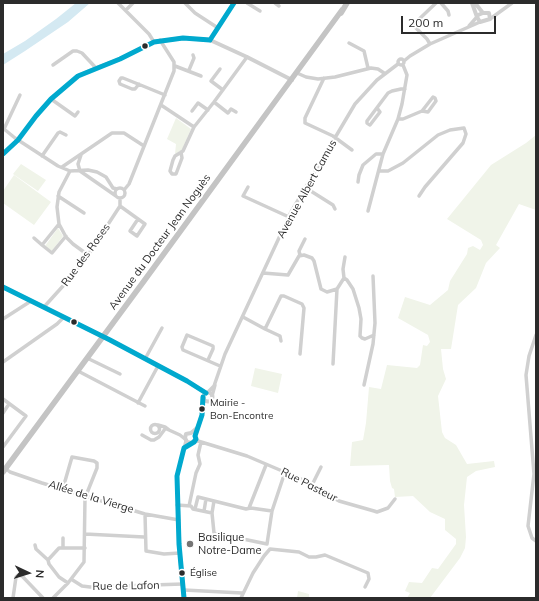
<!DOCTYPE html>
<html>
<head>
<meta charset="utf-8">
<style>
	body { margin:0 }
	#map { position:relative; width:539px; height:601px; overflow:hidden; background:#fff; font-family:Mulish,sans-serif }
	canvas { display:block }
	.frame { position:absolute; inset:0; border:4px solid #2b2b2b; pointer-events:none }
	.north { position:absolute; left:8px; top:553px; width:40px; height:40px; -webkit-text-stroke:3px #fff; paint-order:stroke; rotate:94deg; font-size:11px; font-weight:700; line-height:16px; text-align:center; color:#2b2b2b }
	.north::after { content:''; display:block; margin:auto; width:14px; height:18px; background:#2b2b2b; clip-path:polygon(50% 0,100% 100%,50% 72%,0 100%) }
	.scale { position:absolute; left:401px; top:16px; width:95px; height:18px; box-sizing:border-box; border:2px solid #2b2b2b; border-top:0; padding-left:5px; font-size:12px; line-height:14px; white-space:nowrap; color:#2b2b2b; -webkit-text-stroke:3px #fff; paint-order:stroke }
</style>
</head>
<body>
<div id="map">
<canvas width="539" height="601"></canvas>
<div class="frame"></div>
<div class="north">N</div>
<div class="scale">200 m</div>
</div>
<script>
const context = document.querySelector('canvas').getContext('2d');
context.lineJoin = 'round';
function fillPath(path, color) { context.fillStyle = color; context.fill(path, 'evenodd'); }
const toPath = rows => new Path2D(rows.map(r => 'M' + r).join(''));
function strokePath(path, color, width, dash) { context.strokeStyle = color; context.lineWidth = width; context.lineCap = dash ? 'butt' : 'round'; context.setLineDash(dash || []); context.stroke(path); }
function label(font, color, halo, rows, align = 'center') {
  context.font = font + ' Mulish,sans-serif'; context.lineWidth = 4; context.setLineDash([]); context.textBaseline = 'middle'; context.strokeStyle = halo; context.fillStyle = color; for (const [text, x, y, turn = 0] of rows) {
    context.save(); context.translate(x, y); context.rotate((+turn || 0) * Math.PI / 180); context.textAlign = isNaN(turn) ? turn : align; if (halo) context.strokeText(text, 0, 0); context.fillText(text, 0, 0); context.restore();
  }
}
fillPath(toPath([
	[176,118,191,129,182,150,175,154,176,144,167,139],
	[536,135,536,210,519,204,496,245,500,248,486,263,476,288,458,305,451,349,441,349,443,369,446,379,438,396,442,432,445,438,456,445,467,464,494,461,495,467,476,471,467,477,464,505,466,537,465,548,460,558,430,598,407,598,410,593,405,591,409,582,422,583,432,568,438,569,456,544,456,539,445,530,445,519,430,512,413,496,395,497,394,489,392,488,390,481,389,465,350,466,352,442,363,440,366,423,369,387,381,389,387,365,417,368,420,365,423,345,427,346,430,342,428,335,398,318,405,297,430,305,448,290,450,281,467,254,468,248,473,246,480,250,483,245,481,240,447,219,491,165,526,143],
	[21,164,46,180,38,191,13,174],
	[14,175,51,202,34,225,3,203,3,191],
	[58,228,63,236,52,251,45,246],
	[255,368,282,374,278,393,251,386],
	[298,591,309,594,309,597,313,598,297,598]
]), '#f0f4e9');
fillPath(toPath([
	[76,3,90,3,68,22,25,51,3,65,3,54,25,41,56,19]
]), '#d4e9f2');
strokePath(toPath([
	[118,3,149,34,154,42],
	[185,3,195,13,218,28],
	[247,3,260,11],
	[275,3,279,6],
	[441,3,448,11,449,15],
	[126,10,133,3],
	[490,19,512,3],
	[469,26,476,18],
	[210,40,234,3],
	[349,43,364,51,368,68],
	[430,44,427,39,416,28,415,23,436,3],
	'398 62a3 3 0 1 1 6 0a3 3 0 1 1-6 0Z',
	[404,61,410,56,430,44,480,22],
	[53,65,73,51,77,51,82,53,96,68],
	[175,66,201,76],
	[220,69,211,81,223,90],
	[189,70,194,58,193,55],
	[297,73,306,77,318,79,335,77,371,68,378,69,384,73],
	[324,78,305,118,305,123,333,136,352,150],
	[139,84,135,89,132,89,120,84,119,81,121,78,123,78,143,86,165,95],
	[20,95,4,129,15,138,58,166,70,171,88,170,97,172,106,177,113,188,117,189],
	[51,99,75,116,78,112],
	[214,102,228,113,231,109,236,112],
	[161,105,194,127,214,102,247,57],
	[377,108,380,112,370,125,367,123,367,121,388,93,392,91,401,89,405,89],
	[192,111,198,103,208,110],
	[398,119,403,119,422,111,433,97,435,98,436,101,428,112,422,111],
	[181,152,182,158,176,174,172,174,170,171,173,160,175,156,183,151,194,127],
	[42,156,58,133,60,132,66,135],
	[62,167,112,133,124,133,144,146],
	[70,171,59,192,57,207,59,224,66,237,73,244,88,255],
	[80,171,116,196],
	[80,171,78,164,81,155],
	[379,171,388,171,403,163,438,135,450,130,464,128,466,134,463,143,425,187,419,196],
	[358,182,359,175,363,165,376,154,383,154],
	[248,187,243,196,289,217],
	[306,188,333,205,335,209],
	'115 193a5 5 0 1 1 10 0a5 5 0 1 1-10 0Z',
	[124,190,129,184,174,71,174,62,160,40],
	[58,196,84,213],
	[120,206,145,224,137,236,130,231,138,219],
	[368,211,383,154,398,119,402,104,407,75,403,65],
	[59,224,42,245,52,253,66,236],
	[34,238,42,245],
	[300,255,299,251,305,239],
	[263,273,288,275,299,256,304,255,312,258,314,261,321,289,327,292,337,289],
	[344,278,343,269,345,257],
	[44,307,72,276,88,255,120,206,120,198],
	[243,317,265,329,281,296,284,296,302,304,304,308,300,354],
	[3,319,31,301],
	[265,329,280,336,281,341],
	[536,335,529,356,526,375,534,474,528,526,532,538,536,541],
	[87,358,120,374],
	[145,359,162,328],
	[208,360,213,349,213,346,187,335,182,347,183,350,220,366],
	[3,362,57,324,64,317],
	[333,364,337,289,344,278,347,280,353,289,359,308,361,319,360,336,362,338,365,339,374,335],
	[78,371,145,406],
	[364,385,373,344,375,323,373,276],
	[208,392,214,386,225,354,291,212,355,104,377,80,398,64],
	[212,396,215,385],
	[3,399,26,416,3,447],
	[138,403,158,366],
	[3,413,9,404],
	'150.5 429a4.5 4.5 0 1 1 9 0a4.5 4.5 0 1 1-9 0Z',
	[158,425,165,427,169,430,180,435,185,439],
	[142,435,151,440,154,440,159,437,165,429,167,429],
	[194,442,198,441,247,456,308,482,319,490,339,501,374,511,377,512,388,508,395,499],
	[5,468,10,472,42,483,145,514,179,520],
	[312,485,321,467],
	[177,505,191,506,193,509,212,513,214,533,267,544],
	[189,506,196,473,200,464,198,455,201,442],
	[249,508,266,465],
	[195,509,198,497,246,509,251,508,272,511],
	[204,511,206,499],
	[212,513,214,501],
	[145,514,146,551,164,554,180,553],
	[85,534,144,537],
	[267,544,272,511,285,472],
	[35,545,36,549,48,560],
	[63,548,63,538],
	[270,549,299,552,309,557,316,557,325,555,368,573,369,579,365,587],
	[180,556,177,476,186,441],
	[71,579,82,586,90,587,183,584],
	[68,583,59,577,49,564,48,560,59,548,85,548],
	[184,590,242,593],
	[13,598,16,577,18,575,22,576,43,598],
	[53,598,68,583,84,562,85,498,97,468,97,463,94,461,72,457,63,488],
	[241,598,253,573,264,556,270,549]
]), '#d0d0d0', 3.5);
strokePath(toPath([
	[472,3,477,17],
	[475,3,483,13],
	[483,13,489,13,490,19,480,22,477,17,478,15,483,13],
	[3,154,18,140,36,116,51,99,78,76,96,68,120,59,154,42,183,38,210,40,247,57,292,80],
	[3,287,110,340,187,381,206,393],
	'203.5 397a4.5 4.5 0 1 1 9 0a4.5 4.5 0 1 1-9 0Z',
	[197,428,191,433,186,434,185,438,187,442,192,443,196,439,195,436,202,415,203,397],
	[180,556,184,598]
]), '#d0d0d0', 4);
strokePath(toPath([
	[341,13,347,3],
	[3,472,144,281,342,10]
]), '#c4c4c4', 5.5);
strokePath(toPath([
	[210,40,234,3],
	[3,154,18,140,36,116,51,99,78,76,120,59,154,42,183,38,210,40],
	[3,287,110,340,187,381,206,393],
	[184,598,179,544,177,476,184,448,194,442,196,439,195,436,202,415,203,397]
]), '#00a9ce', 5);
for (const [x, y, r, color] of [
	[145,46,3.5,"#2b2b2b"],
	[74,322,3.5,"#2b2b2b"],
	[202,409,3.5,"#2b2b2b"],
	[190,544,4,"#757575"],
	[182,573,3.5,"#2b2b2b"]
]) { const dot = new Path2D(); dot.arc(x, y, r, 0, 2 * Math.PI); context.fillStyle = color; context.fill(dot); strokePath(dot, '#fff', 1.5); }
label('10px', '#2b2b2b', '#fff', [
	["Mairie -",210,403],
	["Bon-Encontre",210,416],
	["Église",190,573]
], 'left');
label('11px', '#2b2b2b', '#fff', [
	["Avenue Albert Camus",307,189,-61],
	["Avenue du Docteur Jean Noguès",160,242,-54],
	["Rue des Roses",86,255,-54],
	["Rue Pasteur",309,485,27],
	["Allée de la Vierge",91,497,17],
	["Rue de Lafon",126,586,-1]
]);
label('11px', '#2b2b2b', '#fff', [
	["Basilique",198,538],
	["Notre-Dame",198,551]
], 'left');
</script>
</body>
</html>
